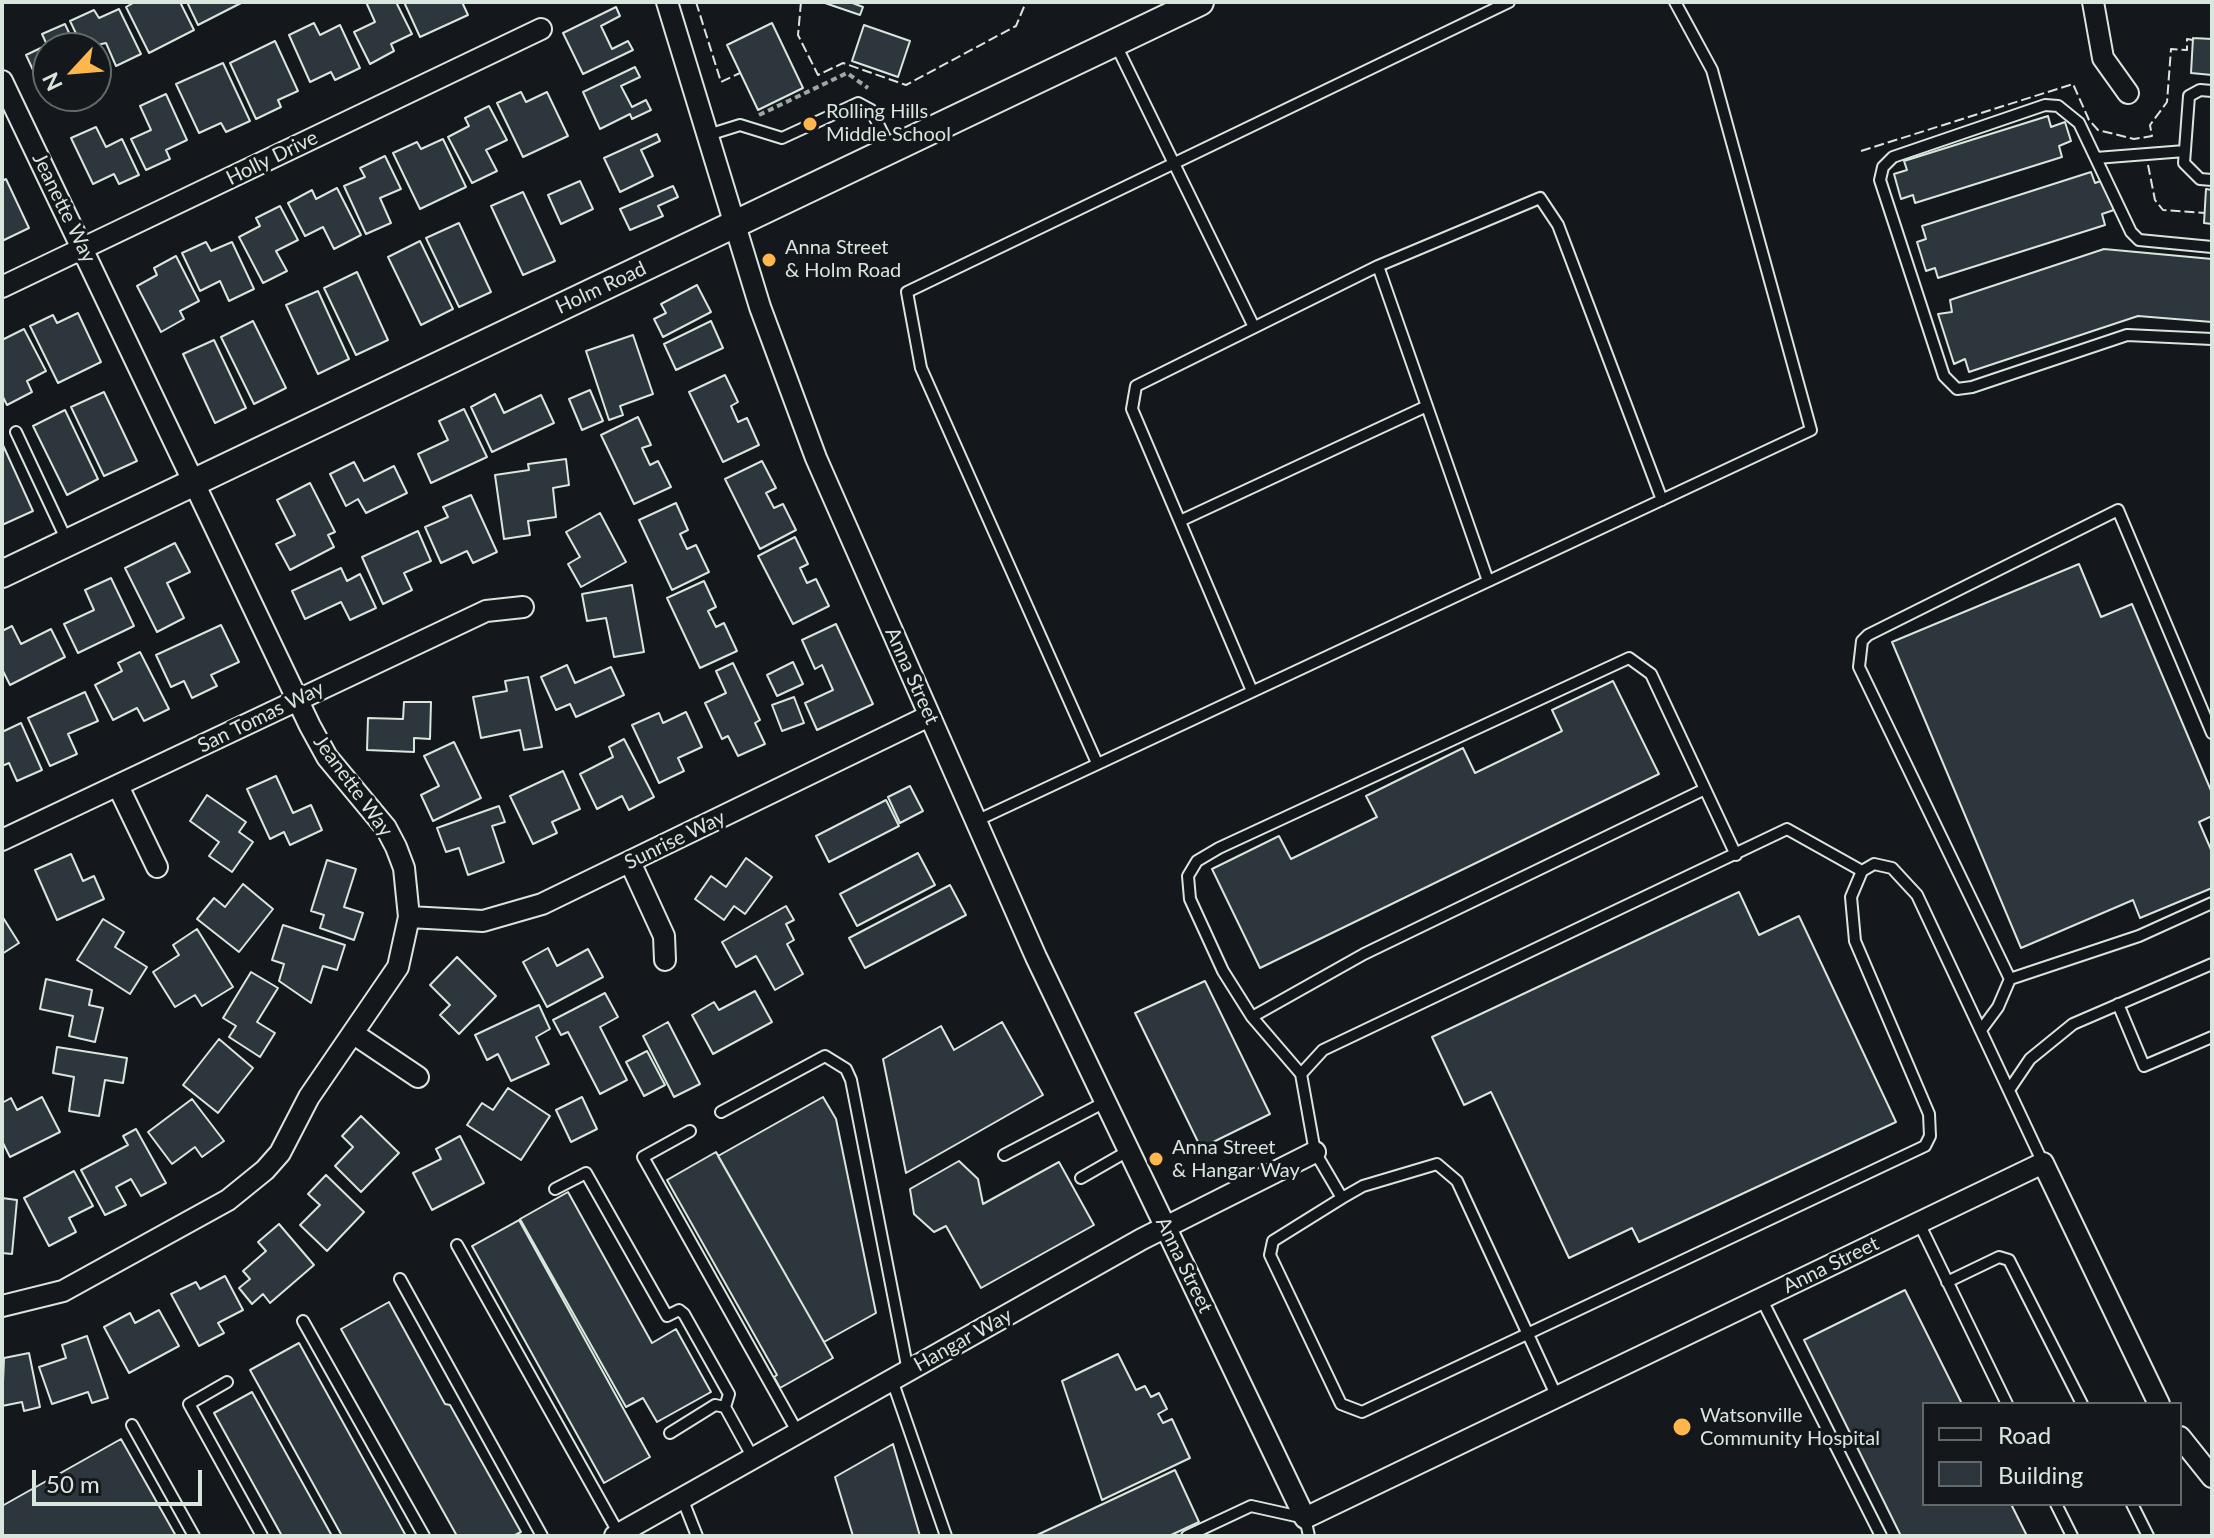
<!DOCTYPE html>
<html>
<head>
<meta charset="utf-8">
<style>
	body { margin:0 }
	#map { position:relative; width:2214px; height:1538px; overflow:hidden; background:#14181c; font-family:Lato,sans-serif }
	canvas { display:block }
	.frame { position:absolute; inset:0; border:4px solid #d8e6dc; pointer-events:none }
	.legend { position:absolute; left:1922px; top:1402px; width:260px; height:104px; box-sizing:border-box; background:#14181c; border:2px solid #626a69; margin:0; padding:10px 14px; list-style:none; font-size:24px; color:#d8e6dc }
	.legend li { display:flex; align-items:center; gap:16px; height:40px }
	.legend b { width:40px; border:2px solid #626a69 }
	.north { position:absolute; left:32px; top:32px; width:80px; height:80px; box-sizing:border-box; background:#14181c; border:2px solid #626a69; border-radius:50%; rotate:244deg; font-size:22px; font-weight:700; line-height:32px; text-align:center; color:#d8e6dc }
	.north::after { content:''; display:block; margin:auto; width:28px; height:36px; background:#ffb74d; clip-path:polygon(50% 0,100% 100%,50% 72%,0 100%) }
	.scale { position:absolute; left:32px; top:1470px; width:170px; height:36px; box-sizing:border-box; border:4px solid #d8e6dc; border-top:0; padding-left:10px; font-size:24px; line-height:28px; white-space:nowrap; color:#d8e6dc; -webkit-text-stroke:6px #14181c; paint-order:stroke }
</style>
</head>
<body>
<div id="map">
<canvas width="2214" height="1538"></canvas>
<div class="frame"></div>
<ul class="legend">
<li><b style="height:10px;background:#14181c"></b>Road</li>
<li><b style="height:22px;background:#2c363c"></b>Building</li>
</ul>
<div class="north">N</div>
<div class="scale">50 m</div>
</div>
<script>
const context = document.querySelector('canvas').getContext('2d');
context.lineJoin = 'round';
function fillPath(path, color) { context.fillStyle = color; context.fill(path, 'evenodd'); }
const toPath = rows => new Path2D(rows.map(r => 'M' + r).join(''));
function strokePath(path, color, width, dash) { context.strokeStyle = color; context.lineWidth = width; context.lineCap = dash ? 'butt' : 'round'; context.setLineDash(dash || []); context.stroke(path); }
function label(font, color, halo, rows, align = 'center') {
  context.font = font + ' Lato,sans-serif'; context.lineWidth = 6; context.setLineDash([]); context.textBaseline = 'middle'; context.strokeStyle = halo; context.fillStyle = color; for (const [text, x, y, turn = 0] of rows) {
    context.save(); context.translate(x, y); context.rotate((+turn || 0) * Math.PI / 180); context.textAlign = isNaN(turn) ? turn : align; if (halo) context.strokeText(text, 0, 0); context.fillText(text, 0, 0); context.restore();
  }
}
const building = toPath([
	[135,2,180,2,194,30,149,53,126,7,135,2],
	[187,2,243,2,198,25,187,2],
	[366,2,396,2,412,34,391,44,394,51,370,64,354,32,375,22,366,2],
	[404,2,462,2,468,15,420,37,404,2],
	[822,2,850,2,863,7,860,15,822,2],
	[616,7,620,16,601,26,612,49,628,41,633,50,583,74,563,33,616,7],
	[119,9,141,54,116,66,106,43,83,48,70,21,94,10,99,18,119,9],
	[314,23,320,35,340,25,360,68,335,80,331,72,310,82,289,35,314,23],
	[772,23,803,88,758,110,727,45,772,23],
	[65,24,76,48,48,48,48,96,57,96,47,100,26,55,47,45,42,34,65,24],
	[864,25,910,41,898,77,852,61,864,25],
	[2193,38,2212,39,2212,75,2191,73,2193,38],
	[275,41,298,91,278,100,281,107,256,119,230,63,275,41],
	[223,63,250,121,226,132,221,123,199,133,176,84,223,63],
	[635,67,640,77,621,86,632,107,646,100,651,110,632,119,630,114,600,129,583,92,635,67],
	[521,92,526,102,547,92,568,136,523,157,497,103,521,92],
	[166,94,187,140,166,150,170,159,146,170,131,139,151,130,140,106,166,94],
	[489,106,507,140,486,150,497,171,472,183,448,137,469,126,465,118,489,106],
	[2048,116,2051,127,2065,122,2071,141,2059,146,2062,157,1915,203,1913,195,1901,199,1894,174,1907,170,1904,161,2048,116],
	[96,127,106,147,122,139,139,175,119,184,114,174,93,184,71,138,96,127],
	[657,134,660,141,641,150,653,176,620,192,604,158,657,134],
	[443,139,466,187,420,209,393,153,417,142,421,149,443,139],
	[385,156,401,189,380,198,391,223,366,234,344,186,365,177,360,168,385,156],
	[2091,172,2095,183,2104,180,2114,210,2102,214,2105,225,1938,278,1935,268,1926,271,1917,242,1926,239,1922,226,2091,172],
	[6,179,29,228,2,241,2,181,6,179],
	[580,181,593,209,561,224,548,195,580,181],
	[673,186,678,197,658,206,663,216,630,230,620,209,673,186],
	[337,188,361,235,334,249,323,227,305,236,288,203,312,190,316,199,337,188],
	[2206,189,2212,190,2212,224,2204,223,2206,189],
	[523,192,555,261,523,275,491,206,523,192],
	[280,206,298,240,276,251,287,271,263,283,239,237,260,226,256,218,280,206],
	[459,223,491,292,459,307,426,238,459,223],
	[420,241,453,309,421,325,388,257,420,241],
	[206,242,211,251,232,242,254,289,229,301,220,281,200,291,182,253,206,242],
	[2104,249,2212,259,2212,322,2138,316,1969,372,1965,359,1954,364,1938,314,1952,312,1950,300,2104,249],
	[176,256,199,301,180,311,184,319,161,332,137,286,157,275,154,268,176,256],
	[357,272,388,340,356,355,324,288,357,272],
	[697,285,711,312,663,337,654,319,666,313,661,304,697,285],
	[318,291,349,359,318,374,286,305,318,291],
	[78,313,101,362,58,383,30,326,53,315,57,323,78,313],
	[253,321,286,388,254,404,221,337,253,321],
	[711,321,723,348,676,370,664,344,711,321],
	[24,329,46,371,27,381,32,392,7,405,2,395,2,340,24,329],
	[633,335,653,394,620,406,623,415,609,420,586,351,633,335],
	[214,340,246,408,215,423,183,354,214,340],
	[725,375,738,402,731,406,738,422,747,418,759,445,723,462,689,392,725,375],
	[590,390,603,421,582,430,569,399,590,390],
	[104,392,137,461,104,476,71,407,104,392],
	[495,394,504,413,541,395,554,423,492,452,471,407,495,394],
	[464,409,487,457,431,483,418,454,448,440,439,421,464,409],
	[65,410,98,479,67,495,33,426,65,410],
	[638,417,651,445,642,448,650,465,658,461,671,487,634,504,601,435,638,417],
	[2,443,33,511,2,525,2,443],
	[566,459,569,485,553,488,556,517,528,521,530,535,504,539,495,475,529,470,528,464,566,459],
	[762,461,776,488,766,493,774,508,783,504,796,530,760,549,725,479,762,461],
	[354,462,364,481,394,466,407,493,366,513,358,499,346,506,330,474,354,462],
	[310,483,335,532,328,535,334,547,290,570,276,544,295,535,277,500,310,483],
	[471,495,497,552,473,563,467,551,441,563,425,527,448,517,443,507,471,495],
	[676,503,688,530,680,534,687,549,696,545,709,572,672,590,639,520,676,503],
	[600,513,626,562,581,587,568,564,580,557,566,532,600,513],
	[418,531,431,561,404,573,412,590,383,604,362,557,418,531],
	[795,537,808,564,800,568,807,583,816,579,829,606,793,624,758,556,795,537],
	[175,543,190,572,167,583,184,618,157,632,125,568,175,543],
	[2079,564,2101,617,2132,604,2212,793,2212,816,2199,822,2212,852,2212,888,2140,918,2133,900,2021,948,1892,642,2079,564],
	[341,568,347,581,360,574,376,608,350,620,341,602,305,619,292,591,341,568],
	[111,578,134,626,78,653,64,624,94,610,85,590,111,578],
	[704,581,716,607,708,611,716,627,724,623,737,651,700,668,667,598,704,581],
	[632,585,644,652,614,657,606,618,587,621,582,594,632,585],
	[836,624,873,704,817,730,805,703,833,690,822,665,815,669,802,640,836,624],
	[221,625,239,662,211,675,217,686,192,698,184,681,171,687,156,655,221,625],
	[12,626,21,644,51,629,65,657,10,685,2,669,2,631,12,626],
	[140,652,169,709,144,721,137,708,113,720,95,685,122,671,118,663,140,652],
	[793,662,803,684,777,696,767,675,793,662],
	[733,663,760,720,755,723,765,744,738,756,728,736,722,739,705,703,726,693,716,671,733,663],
	[567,665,575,683,611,667,624,695,576,717,570,704,556,710,541,677,567,665],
	[528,677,542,747,524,750,520,730,481,738,473,697,507,691,505,681,528,677],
	[1613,681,1659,774,1260,968,1212,869,1279,836,1291,859,1377,817,1366,796,1463,748,1475,773,1562,731,1552,710,1613,681],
	[85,692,98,721,68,734,77,754,50,766,28,718,85,692],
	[794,697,804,723,782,731,772,705,794,697],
	[404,702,431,702,430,739,414,738,414,752,367,750,368,718,403,719,404,702],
	[686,712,702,747,678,758,684,771,659,783,632,725,659,713,663,723,686,712],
	[21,723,42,770,17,781,9,763,2,766,2,732,21,723],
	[624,739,654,797,629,810,622,796,597,809,580,774,613,757,609,747,624,739],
	[454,742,481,798,433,821,421,795,439,786,424,756,454,742],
	[563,771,580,809,552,822,557,833,533,844,510,796,563,771],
	[276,776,293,813,311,805,322,830,290,845,284,832,270,839,247,789,276,776],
	[910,786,923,811,900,823,888,797,910,786],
	[207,795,246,822,239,832,253,842,232,872,209,856,219,842,190,821,207,795],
	[886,800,899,826,829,862,816,836,886,800],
	[499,806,505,822,492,826,504,862,468,875,459,848,446,852,437,828,499,806],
	[918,853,935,885,857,926,840,894,918,853],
	[71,854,83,881,94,876,104,899,57,920,35,870,71,854],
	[746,858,772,877,745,914,734,906,724,920,695,899,711,876,726,887,746,858],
	[327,860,356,869,344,907,363,913,354,940,320,928,324,915,311,911,327,860],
	[243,884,273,909,239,952,197,919,214,898,225,907,243,884],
	[950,885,966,915,865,968,849,938,950,885],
	[1739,892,1759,935,1799,916,1896,1122,1639,1242,1632,1228,1569,1258,1491,1092,1464,1105,1432,1037,1739,892],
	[786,906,794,920,786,924,794,940,787,944,803,974,775,990,756,956,736,967,722,942,786,906],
	[2,916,19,943,2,954,2,916],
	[103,919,124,932,115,947,147,967,130,994,77,960,103,919],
	[283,925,345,945,337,970,323,966,311,1003,279,981,284,964,272,960,283,925],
	[197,929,233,987,202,1006,195,995,175,1007,153,972,179,955,173,945,197,929],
	[548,948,557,966,588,949,603,977,547,1007,523,962,548,948],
	[457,957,496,996,459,1034,440,1015,450,1005,430,985,457,957],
	[251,972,278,988,257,1022,275,1033,260,1057,229,1037,236,1026,223,1018,251,972],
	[46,979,92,990,89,1005,103,1008,95,1042,69,1036,73,1016,40,1009,46,979],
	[1205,981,1270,1114,1201,1148,1135,1013,1205,981],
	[755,991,772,1022,713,1054,692,1015,714,1002,719,1010,755,991],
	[605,993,618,1017,600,1027,627,1080,600,1094,568,1032,561,1035,553,1020,605,993],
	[539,1005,550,1029,536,1037,549,1064,511,1081,498,1054,487,1060,475,1035,539,1005],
	[668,1022,700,1084,674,1097,643,1036,668,1022],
	[1002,1022,1043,1095,906,1173,883,1059,941,1026,954,1050,1002,1022],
	[219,1039,253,1068,218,1113,183,1085,219,1039],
	[57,1047,127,1058,123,1083,105,1080,99,1116,69,1111,74,1077,53,1073,57,1047],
	[647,1051,665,1085,644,1096,626,1062,647,1051],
	[508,1088,550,1116,521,1160,467,1125,482,1103,493,1110,508,1088],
	[42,1097,60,1132,10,1157,2,1141,2,1103,11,1098,17,1110,42,1097],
	[582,1097,597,1129,571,1142,556,1110,582,1097],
	[823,1097,836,1119,876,1313,824,1342,718,1156,823,1097],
	[192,1099,224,1141,202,1157,195,1147,172,1164,148,1132,192,1099],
	[361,1116,399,1153,361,1192,335,1166,353,1147,342,1136,361,1116],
	[136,1129,166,1183,141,1196,131,1179,116,1187,126,1205,105,1215,81,1170,128,1145,123,1136,136,1129],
	[460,1136,484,1183,432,1210,413,1173,441,1159,436,1149,460,1136],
	[716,1152,833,1358,780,1388,774,1377,777,1375,667,1180,716,1152],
	[959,1161,978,1179,983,1204,1059,1162,1094,1225,981,1288,946,1226,934,1232,914,1214,910,1189,959,1161],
	[74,1171,93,1206,69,1218,76,1232,49,1246,24,1198,74,1171],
	[326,1175,364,1212,327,1251,300,1225,320,1205,308,1194,326,1175],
	[568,1192,652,1343,676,1329,711,1392,657,1422,643,1398,626,1407,520,1219,568,1192],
	[2,1198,17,1200,12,1254,2,1253,2,1198],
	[519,1220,650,1457,604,1483,472,1246,519,1220],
	[279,1224,314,1265,270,1303,263,1294,252,1304,239,1288,250,1279,243,1271,266,1251,258,1242,279,1224],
	[225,1276,243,1310,218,1323,224,1333,199,1346,171,1294,196,1282,200,1289,225,1276],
	[1905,1290,1962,1404,1924,1404,1924,1504,2011,1504,2027,1536,1901,1536,1804,1340,1905,1290],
	[389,1302,445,1404,450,1405,521,1532,513,1536,457,1536,341,1329,389,1302],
	[159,1310,179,1346,129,1373,104,1327,130,1313,135,1323,159,1310],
	[87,1336,108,1398,92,1403,88,1392,52,1404,39,1367,66,1358,62,1345,87,1336],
	[299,1343,406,1536,342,1536,250,1370,299,1343],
	[29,1353,40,1407,24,1411,22,1402,2,1406,4,1358,29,1353],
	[1118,1354,1136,1390,1145,1386,1151,1397,1159,1393,1167,1409,1158,1414,1163,1423,1172,1419,1190,1458,1102,1500,1062,1381,1118,1354],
	[252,1392,332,1536,282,1536,214,1413,252,1392],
	[121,1439,176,1536,2,1536,2,1506,121,1439],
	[893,1444,920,1536,853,1536,835,1477,893,1444],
	[1175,1470,1199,1522,1169,1536,1035,1536,1175,1470]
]);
fillPath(building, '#2c363c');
strokePath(building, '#d8e6dc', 2);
const service = toPath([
	[1115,43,1254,327],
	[2212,91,2200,90,2189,96,2184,163,2200,179,2212,180],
	[708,135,740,125,782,138,858,103,871,110,890,148],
	[2096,158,2185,151],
	[2212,247,2139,240,2131,232,2079,123,2058,106,2045,105,1893,157,1883,167,1880,180,1944,376,1957,389,1972,387,2127,335,2212,339],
	[1378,266,1488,581],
	[16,432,68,543],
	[1180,521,1427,406],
	[1252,691,1132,409,1136,386,1378,266,1540,198,1558,225,1662,500],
	[1097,763,921,368,907,292,1509,2],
	[976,821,1811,430,1712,70,1675,2],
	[2010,979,1859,667,1862,641,1868,635,2118,510,2212,733],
	[2118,1004,2144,1066,2212,1037],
	[1252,1017,1364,954,1703,790],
	[1981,1030,1998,1007,2010,979,2139,936,2212,903],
	[1301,1074,1252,1017,1223,971,1190,899,1188,876,1197,861,1219,848,1629,658,1651,674,1736,855],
	[2009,1090,2030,1059,2073,1024,2212,964],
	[721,1112,825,1056,846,1069,851,1080,908,1371],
	[690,1131,643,1157,798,1433],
	[1004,1155,1105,1102],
	[1081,1178,1128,1151],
	[555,1189,586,1173,667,1316,679,1310,684,1314,729,1394,725,1407],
	[1342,1198,1273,1241,1270,1255,1341,1404,1362,1412,1925,1146,1930,1136,1929,1114,1855,941,1851,897,1862,871,1874,864,1892,868,1917,895,2043,1163],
	[1919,1223,2007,1404],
	[457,1245,619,1534],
	[400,1279,542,1536],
	[1947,1282,1999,1257,2009,1260,2082,1404],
	[1761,1298,1881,1536],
	[303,1321,424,1536],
	[892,1380,946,1536],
	[227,1382,189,1404,262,1536],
	[1557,1397,1457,1181,1437,1164,1363,1186,1342,1198,1315,1152,1301,1074,1323,1050,1787,829,1862,871],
	[132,1425,194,1536],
	[670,1433,715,1405,725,1407,753,1458],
	[682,1498,697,1536],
	[2056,1504,2072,1536],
	[2132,1504,2148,1536],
	[1187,1536,1251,1506,1305,1518,1309,1536]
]);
const minor = toPath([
	[667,2,760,307,816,458,1036,957,1305,1518,2043,1163,2159,1404],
	[2093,2,2103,58,2128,93],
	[2,81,310,726,327,757,386,828,396,847,404,868,409,917,398,967,309,1097,280,1153,265,1170,228,1200,63,1291,2,1306],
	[2,287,541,29],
	[118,786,157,867],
	[2,840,486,611,523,607],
	[630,862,664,936,665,960],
	[409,917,483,921,542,904,929,716],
	[354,1034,418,1077],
	[2180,1437,2212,1477],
	[615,1536,1142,1239,1315,1152]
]);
const tertiary = toPath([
	[2,574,1200,2]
]);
strokePath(service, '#d8e6dc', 14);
strokePath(minor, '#d8e6dc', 24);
strokePath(tertiary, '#d8e6dc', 30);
strokePath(toPath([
	[759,115,847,73,868,88]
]), '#9da8a2', 4, [6, 4]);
strokePath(service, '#14181c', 10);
strokePath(minor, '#14181c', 20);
strokePath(tertiary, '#14181c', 26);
strokePath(toPath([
	[696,2,721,82,740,73],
	[801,2,798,35,818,75,843,63,906,85,1016,26,1026,2],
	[1861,151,2073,84,2089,120,2098,130,2134,139,2152,136,2150,125,2167,102,2171,49,2187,50,2187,39,2193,40],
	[2148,165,2155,200,2163,210,2205,213]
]), '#d8e6dc', 2, [10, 4]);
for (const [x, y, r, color] of [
	[810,124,8,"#ffb74d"],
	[769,260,8,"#ffb74d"],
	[1156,1159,8,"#ffb74d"],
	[1682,1427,10,"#ffb74d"]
]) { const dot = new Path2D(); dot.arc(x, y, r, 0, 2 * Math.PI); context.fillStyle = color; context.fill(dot); strokePath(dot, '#14181c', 3); }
label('20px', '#d8e6dc', '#14181c', [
	["Rolling Hills",826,112],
	["Middle School",826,135],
	["Anna Street",785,248],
	["& Holm Road",785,271],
	["Anna Street",1172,1148],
	["& Hangar Way",1172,1171],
	["Watsonville",1700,1416],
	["Community Hospital",1700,1439]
], 'left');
label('20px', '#d8e6dc', '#14181c', [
	["Holly Drive",272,158,-26],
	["Jeanette Way",64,208,64],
	["Holm Road",601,288,-25],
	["Anna Street",912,676,66],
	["San Tomas Way",261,717,-26],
	["Jeanette Way",353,786,54],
	["Sunrise Way",675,840,-26],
	["Anna Street",1184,1265,64],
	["Anna Street",1831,1265,-26],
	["Hangar Way",963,1340,-29]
]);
</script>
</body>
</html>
